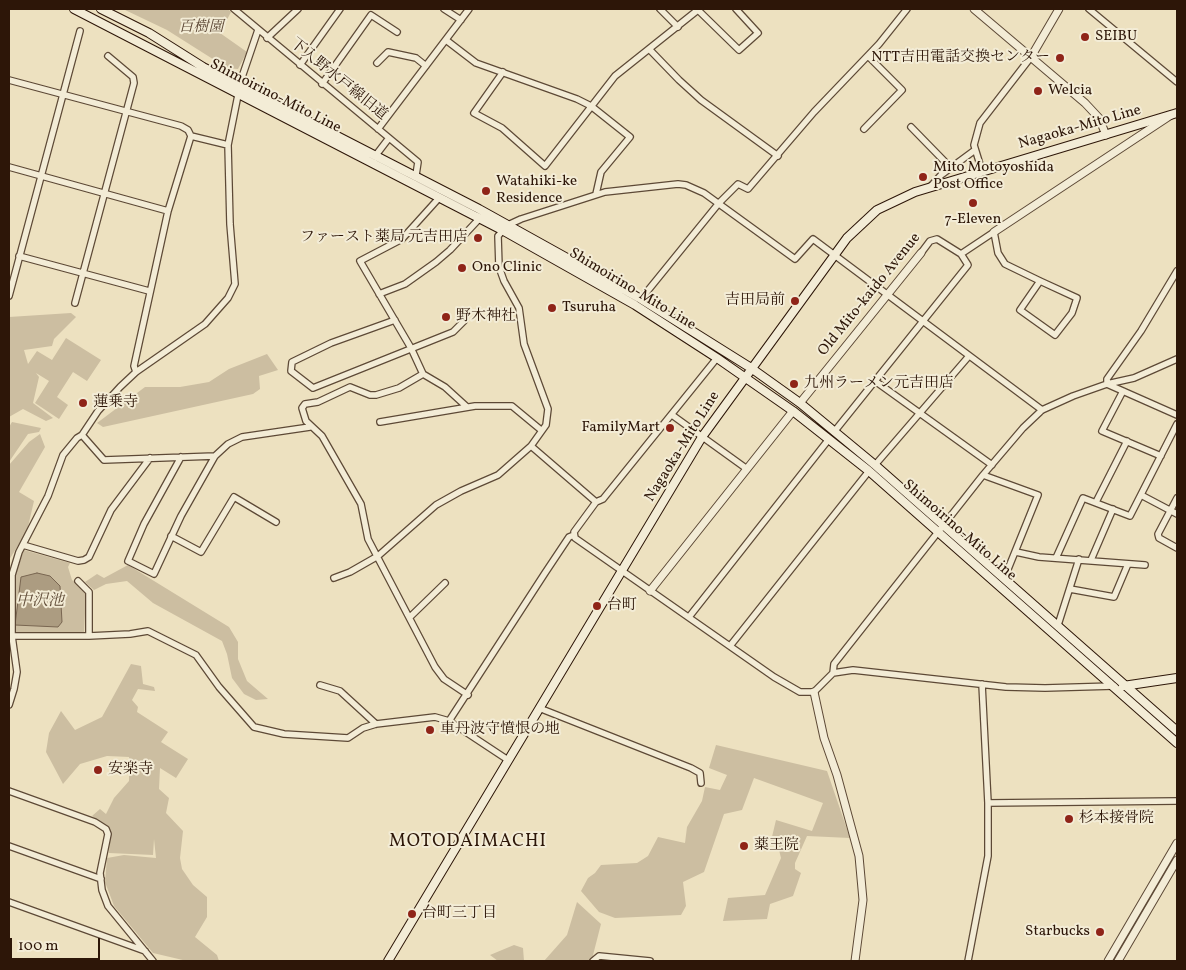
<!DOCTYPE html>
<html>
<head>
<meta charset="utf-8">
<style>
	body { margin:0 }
	#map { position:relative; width:1186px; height:970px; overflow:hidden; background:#ede1c0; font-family:Vollkorn,serif }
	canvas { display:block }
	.frame { position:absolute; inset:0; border:10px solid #2d1608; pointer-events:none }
	.scale { position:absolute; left:10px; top:938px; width:90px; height:22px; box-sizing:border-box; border:2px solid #2d1608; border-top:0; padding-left:6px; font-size:15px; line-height:18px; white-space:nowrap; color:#2d1608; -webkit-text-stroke:4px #f3ecd6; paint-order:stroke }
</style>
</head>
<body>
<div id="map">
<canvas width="1186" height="970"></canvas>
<div class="frame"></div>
<div class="scale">100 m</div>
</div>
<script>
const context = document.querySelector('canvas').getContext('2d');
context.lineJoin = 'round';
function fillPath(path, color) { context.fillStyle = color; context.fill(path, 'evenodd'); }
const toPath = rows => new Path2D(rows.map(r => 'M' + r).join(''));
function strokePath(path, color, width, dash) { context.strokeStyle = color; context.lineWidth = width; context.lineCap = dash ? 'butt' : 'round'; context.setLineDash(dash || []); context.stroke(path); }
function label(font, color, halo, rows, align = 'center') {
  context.font = font + ' Vollkorn,"Noto Serif JP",serif'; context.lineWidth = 4; context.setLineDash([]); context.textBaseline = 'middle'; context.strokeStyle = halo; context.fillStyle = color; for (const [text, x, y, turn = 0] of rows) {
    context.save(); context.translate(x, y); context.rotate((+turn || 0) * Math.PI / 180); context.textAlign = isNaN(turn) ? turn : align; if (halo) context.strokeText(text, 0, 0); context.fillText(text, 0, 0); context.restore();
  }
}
fillPath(toPath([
	[123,9,228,9,231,12,220,33,247,52,238,69,227,68,167,30],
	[71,313,76,317,54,339,52,346,24,350,28,364,37,351,52,360,66,338,101,360,87,381,73,372,57,397,68,405,59,419,35,403,49,381,36,373,39,377,33,403,53,418,46,421,23,409,9,417,9,317],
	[267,354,278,370,259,376,260,389,253,394,103,427,97,423,145,387,180,387,209,382,229,369],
	[12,422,41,428,39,432,28,434,9,462,9,427],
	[40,434,45,447,19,492,34,501,27,531,9,560,9,465,29,442],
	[24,550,70,563,68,567,72,580,86,593,84,634,17,633,14,630,15,576],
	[128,565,229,627,238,642,238,659,247,681,268,699,256,700,244,694,232,678,227,654,222,641,153,603,127,581,106,584,94,590,85,582,97,574,104,578],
	[131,664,141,666,143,684,154,687,155,691,138,689,132,700,138,707,137,712,168,732,161,742,188,759,176,778,160,768,159,789,169,798,166,813,183,831,180,858,182,869,193,885,207,897,207,917,195,937,217,955,219,961,187,961,153,953,114,906,105,882,107,858,124,855,156,858,154,839,153,855,109,853,110,829,92,816,100,809,106,814,114,798,129,781,129,757,107,756,80,764,63,784,46,752,49,733,61,711,75,730,102,717],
	[716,745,827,771,850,838,807,836,795,863,795,869,801,873,793,896,770,904,767,919,723,921,728,898,765,895,781,858,779,850,771,841,776,820,812,831,823,803,754,778,742,810,724,814,704,872,683,882,686,906,681,915,615,918,599,912,581,891,588,878,595,873,601,865,637,863,648,856,658,837,685,843,687,827,702,801,705,787,720,790,727,775,709,768],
	[577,902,601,924,592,959,590,961,544,961,567,935],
	[514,945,523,948,524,961,498,961,490,955]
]), '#ccbea1');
const water = toPath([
	[37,573,50,576,60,586,62,622,58,627,15,625,21,577,37,573]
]);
fillPath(water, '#ac9c81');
strokePath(water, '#796651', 1);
const minor = toPath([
	[234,9,418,162,416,175],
	[444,9,461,20],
	[660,9,678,27],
	[1089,9,1177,82],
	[698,10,739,50,758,33,736,9],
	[267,38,298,9],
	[446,40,476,63,577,99,591,106,630,137,601,172,596,194],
	[650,50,679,80,701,100,778,156],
	[377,63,388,52,416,58,426,66],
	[300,65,340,9],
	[503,72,474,113,502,128,545,166,615,76,699,9],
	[9,80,181,126,188,130,191,136,228,145],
	[322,84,371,15,397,32],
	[911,127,951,168],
	[378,129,469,9],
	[864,129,902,90,868,56],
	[376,155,389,138],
	[9,167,168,211],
	[982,171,974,145,980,123,1031,57],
	[930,187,941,175,975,150],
	[439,198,402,239,360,261,411,348,423,374,445,387,467,407],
	[921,253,930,241,937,239,961,254,994,232,998,253,1005,264,1040,281,1077,298,1072,313,1055,335,1020,310,1040,281],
	[19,256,149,291],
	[1177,271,1141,331,1107,379,1107,384,1177,415],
	[379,294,405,284,436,262,450,250,479,219],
	[9,296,80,31],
	[641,299,719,203,738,184,748,189,814,112,879,44,907,9],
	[75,303,134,83,133,77,108,56],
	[395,320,331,343,292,362,291,371,313,388,453,332,464,321],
	[136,372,134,366,168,211,191,136],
	[423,374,399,388,376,395,370,395,350,387,318,402,305,404,302,408,306,421,322,436,361,504,368,539,435,667,444,679,468,695],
	[875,381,992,465],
	[1123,391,1102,431,1161,456],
	[1042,410,813,239,795,259,704,193,686,185,678,184,605,192,521,219,508,225,498,236,499,267,504,281,519,308,524,344,548,409,546,425,531,446,596,502,574,532,575,538,774,677,800,692,814,692,833,673,853,670,1006,687,1045,688,1114,686],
	[672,415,747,469],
	[380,422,475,406,512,406,541,430],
	[834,432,968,265,961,254],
	[82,435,104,460,215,456],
	[181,457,144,524,128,561,154,574,181,516,215,456,228,444,242,437,310,427],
	[875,465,969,356],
	[983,475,1038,495,1004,579],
	[1141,495,1177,514],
	[1177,498,1158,534,1159,538,1177,548],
	[596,502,603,499,717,358],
	[1096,502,1127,441],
	[171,536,201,552,234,497,276,522],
	[23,545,78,561,84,560,89,557,111,510,150,458],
	[1016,552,1039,557,1145,565],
	[1056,558,1083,498,1130,516,1177,424],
	[1091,560,1113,509],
	[334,578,350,572,378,556,436,505,461,491,498,475,531,446],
	[78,581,89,592,89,636],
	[1070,589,1114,597,1128,564],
	[410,617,445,583],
	[689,617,829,439],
	[1058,625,1079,559],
	[12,636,89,636,130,634,148,631,196,655,219,687,254,727,284,734,348,738,363,728,376,724,435,717,449,721,508,760],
	[730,646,869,471],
	[833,673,834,664,983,475,1023,428,1042,410,1073,396,1107,384,1134,378,1177,359],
	[320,685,340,691,376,724],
	[9,705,14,689,17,672,12,636,12,575,19,552,48,496,63,455,77,438,82,435,98,411,120,387,136,372,205,324,228,298,235,284,230,224,228,145,241,80,258,30],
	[539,708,691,768,700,773,701,783],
	[449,721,545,573,569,537,574,535],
	[9,791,95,822,106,829,108,834,100,873,102,890,108,906,153,961],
	[988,803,1177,801],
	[9,846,101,879],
	[9,902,145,951],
	[593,961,599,956,650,961],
	[968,961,988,856,988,803,982,684]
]);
const tertiary = toPath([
	[974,9,1085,103,1099,118,1106,135],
	[1031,57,1059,9],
	[994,232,1171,115],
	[800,403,921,253],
	[650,591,793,411],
	[814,692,824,738,837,775,859,856,863,900,855,961],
	[1108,961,1177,843],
	[1118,961,1177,860]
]);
const secondary = toPath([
	[74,9,502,230,635,305,717,358,793,411,869,471,1177,743],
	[101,9,149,33,203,67,479,209,641,299,751,368,800,403,875,465,1177,731],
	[1123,686,1177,678],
	[388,961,702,437,847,238,877,210,915,192,1177,113]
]);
strokePath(minor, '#5d4936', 8);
strokePath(tertiary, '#5d4936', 9);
strokePath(secondary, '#2d1608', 10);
strokePath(minor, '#f3ecd6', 5.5);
strokePath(tertiary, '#f3ecd6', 7);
strokePath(secondary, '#f3ecd6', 8);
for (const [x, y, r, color] of [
	[1085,37,5,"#8f2418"],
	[1060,58,5,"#8f2418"],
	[1038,91,5,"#8f2418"],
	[923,177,5,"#8f2418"],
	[486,191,5,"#8f2418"],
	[973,203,5,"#8f2418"],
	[478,238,5,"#8f2418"],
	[462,268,5,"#8f2418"],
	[795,301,5,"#8f2418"],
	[552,308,5,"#8f2418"],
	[446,317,5,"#8f2418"],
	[794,384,5,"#8f2418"],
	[83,403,5,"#8f2418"],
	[670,428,5,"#8f2418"],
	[597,606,5,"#8f2418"],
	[430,730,5,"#8f2418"],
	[98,770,5,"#8f2418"],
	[1069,819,5,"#8f2418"],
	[744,846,5,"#8f2418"],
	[412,914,5,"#8f2418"],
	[1100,932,5,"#8f2418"]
]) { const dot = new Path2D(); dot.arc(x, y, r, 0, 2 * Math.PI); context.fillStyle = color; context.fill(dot); strokePath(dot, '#f3ecd6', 2); }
label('italic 15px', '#5d4836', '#f3ecd6', [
	["百樹園",201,28]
]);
label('15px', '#2d1608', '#f3ecd6', [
	["SEIBU",1095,37],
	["NTT吉田電話交換センター",1050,58,"right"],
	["Welcia",1048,91],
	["Mito Motoyoshida",933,168],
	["Post Office",933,185],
	["Watahiki-ke",496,182],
	["Residence",496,199],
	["7-Eleven",973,220,"center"],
	["ファースト薬局 元吉田店",468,238,"right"],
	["Ono Clinic",472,268],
	["吉田局前",785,301,"right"],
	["Tsuruha",562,308],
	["野木神社",456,317],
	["九州ラーメン元吉田店",804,384],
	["蓮乗寺",93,403],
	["FamilyMart",660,428,"right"],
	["台町",607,606],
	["車丹波守憤恨の地",440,730],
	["安楽寺",108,770],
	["杉本接骨院",1079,819],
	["薬王院",754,846],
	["台町三丁目",422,914],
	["Starbucks",1090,932,"right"]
], 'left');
label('15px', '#2d1608', '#f3ecd6', [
	["下入野水戸線旧道",338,80,39],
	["Shimoirino-Mito Line",275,97,27],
	["Nagaoka-Mito Line",1080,128,-16],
	["Shimoirino-Mito Line",632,290,31],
	["Old Mito-kaido Avenue",870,295,-51],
	["Nagaoka-Mito Line",683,447,-58],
	["Shimoirino-Mito Line",959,531,41]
]);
label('italic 16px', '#604c38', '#f3ecd6', [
	["中沢池",40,602]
]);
context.letterSpacing = '1px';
label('18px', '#2d1608', '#f3ecd6', [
	["MOTODAIMACHI",468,843]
]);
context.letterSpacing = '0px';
</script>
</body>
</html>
